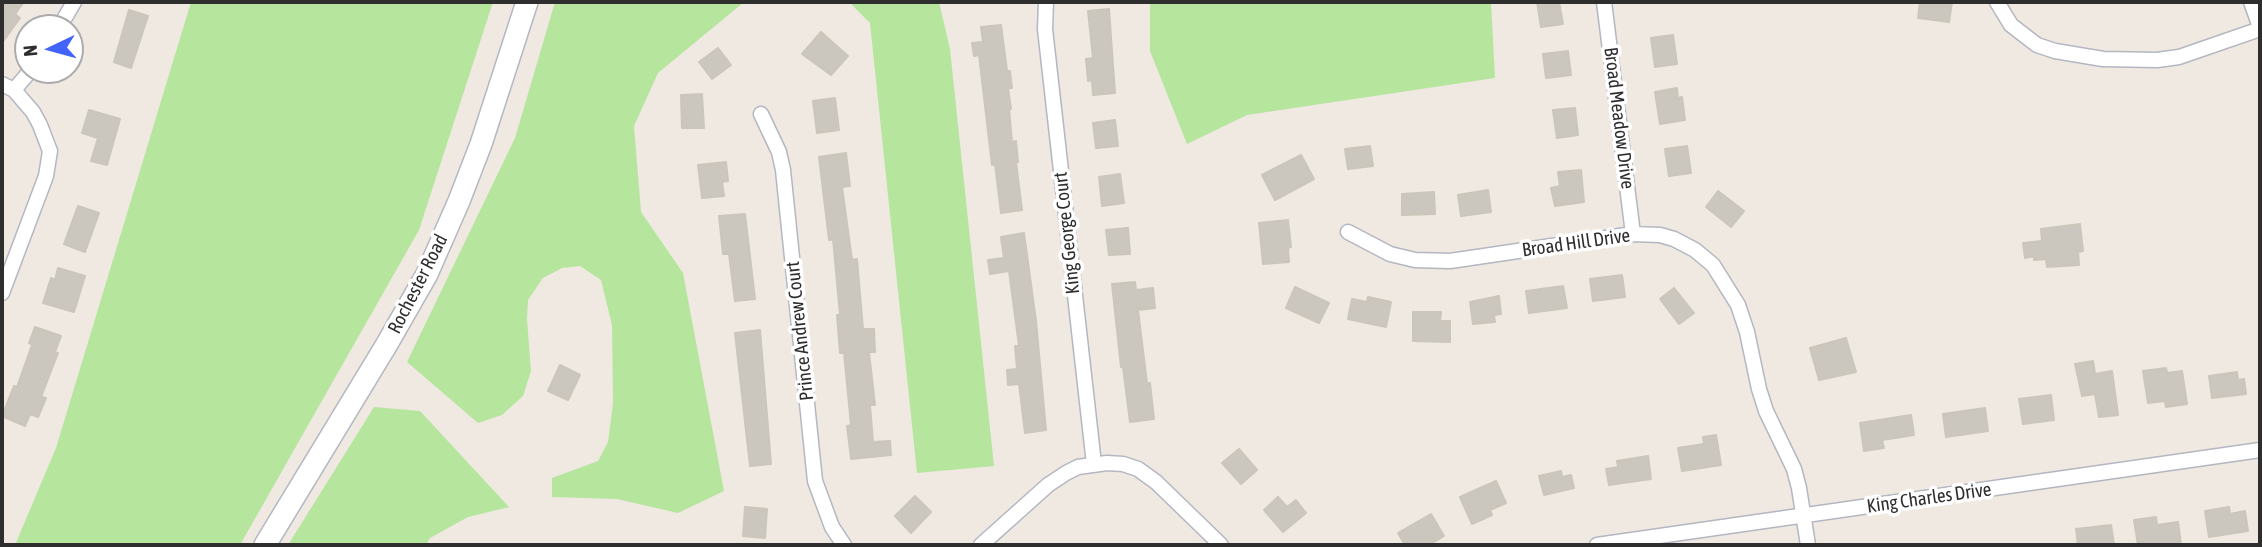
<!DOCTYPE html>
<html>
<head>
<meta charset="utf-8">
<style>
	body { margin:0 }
	#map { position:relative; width:2262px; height:547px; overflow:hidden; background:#efe9e1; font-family:"Asap Condensed",sans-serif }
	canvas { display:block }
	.frame { position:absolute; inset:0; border:4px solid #2e2e2e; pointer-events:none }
	.north { position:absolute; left:14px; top:14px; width:70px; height:70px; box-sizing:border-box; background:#fff; border:2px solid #ababab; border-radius:50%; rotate:265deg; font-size:19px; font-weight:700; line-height:28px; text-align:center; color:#2e2e2e }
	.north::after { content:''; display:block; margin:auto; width:24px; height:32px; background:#4264fb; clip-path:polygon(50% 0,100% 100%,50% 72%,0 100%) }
</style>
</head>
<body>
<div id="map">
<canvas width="2262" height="547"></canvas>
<div class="frame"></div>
<div class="north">N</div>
</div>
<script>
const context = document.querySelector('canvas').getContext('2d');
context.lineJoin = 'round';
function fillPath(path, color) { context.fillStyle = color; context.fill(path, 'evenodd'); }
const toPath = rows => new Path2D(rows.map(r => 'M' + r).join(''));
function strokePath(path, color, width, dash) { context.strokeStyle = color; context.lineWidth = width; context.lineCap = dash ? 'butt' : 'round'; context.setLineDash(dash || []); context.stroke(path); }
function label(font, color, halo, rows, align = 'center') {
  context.font = font + ' "Asap Condensed",sans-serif'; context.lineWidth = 7; context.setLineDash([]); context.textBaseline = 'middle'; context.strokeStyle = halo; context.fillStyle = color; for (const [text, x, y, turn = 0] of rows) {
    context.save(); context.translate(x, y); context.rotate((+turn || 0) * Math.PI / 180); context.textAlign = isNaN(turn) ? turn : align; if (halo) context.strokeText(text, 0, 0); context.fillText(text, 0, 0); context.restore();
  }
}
fillPath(toPath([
	[191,2,493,2,419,230,240,545,15,545,56,448],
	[555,2,744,2,658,73,634,126,641,212,683,273,724,491,678,513,617,499,552,497,552,478,598,461,608,442,613,403,612,325,601,280,580,266,562,268,543,278,528,300,527,319,531,371,523,396,502,415,478,423,407,362,515,138],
	[849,2,939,2,950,49,994,466,917,473,870,23],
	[1150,2,1491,2,1495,78,1247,115,1187,144,1150,51],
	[374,407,420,411,509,507,468,517,430,538,426,545,288,545]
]), '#b6e59e');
const building = toPath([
	[2,2,24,2,15,14,20,18,2,43,2,2],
	[1537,2,1559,2,1563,24,1541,27,1537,2],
	[1920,2,1952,2,1949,22,1918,18,1920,2],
	[1109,9,1115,93,1093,95,1092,80,1088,81,1086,59,1093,58,1088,11,1109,9],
	[129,10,148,16,131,68,114,62,129,10],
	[1001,25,1007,71,1010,71,1012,88,1008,88,1011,109,1009,109,1012,142,1016,141,1018,162,1016,162,1022,210,1001,213,995,164,992,165,979,55,974,56,972,43,983,42,981,27,1001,25],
	[821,32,848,56,831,75,802,54,821,32],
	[1673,35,1677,64,1655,67,1651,38,1673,35],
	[718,48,731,65,712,79,699,62,718,48],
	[1568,51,1571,75,1546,78,1543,54,1568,51],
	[1677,88,1678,98,1682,97,1685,120,1660,124,1655,92,1677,88],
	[702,94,704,128,682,128,681,95,702,94],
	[835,98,839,130,817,133,813,101,835,98],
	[1575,108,1578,135,1557,138,1553,110,1575,108],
	[89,110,120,119,107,165,91,161,98,138,82,133,89,110],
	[1115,120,1118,146,1096,148,1093,123,1115,120],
	[1370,146,1373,166,1348,169,1345,149,1370,146],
	[1687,146,1691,173,1669,176,1665,149,1687,146],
	[846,153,850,186,842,187,852,260,857,259,863,329,874,329,875,352,869,352,875,405,870,405,873,442,890,441,891,455,851,459,847,426,851,425,844,353,840,353,837,315,840,315,833,239,829,240,819,157,846,153],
	[1301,155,1314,179,1275,200,1262,175,1301,155],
	[726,162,728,181,722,182,724,196,702,198,698,165,726,162],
	[1581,170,1584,202,1555,206,1551,188,1560,186,1558,172,1581,170],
	[1120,174,1124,203,1102,206,1099,177,1120,174],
	[1488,190,1491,212,1461,216,1458,195,1488,190],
	[1718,191,1744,211,1731,227,1706,207,1718,191],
	[1434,192,1435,214,1402,215,1402,194,1434,192],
	[78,206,99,213,85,252,64,244,78,206],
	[745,214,755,299,735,301,729,254,723,254,719,216,745,214],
	[1288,220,1291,247,1288,248,1289,262,1263,264,1259,223,1288,220],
	[2080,224,2083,251,2078,252,2079,265,2047,267,2046,259,2034,260,2034,256,2025,258,2023,243,2042,241,2041,229,2080,224],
	[1128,228,1130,254,1109,255,1106,230,1128,228],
	[1024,233,1036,321,1046,430,1025,433,1019,384,1008,385,1007,370,1017,369,1015,346,1019,346,1009,271,990,274,988,260,1004,258,1001,237,1024,233],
	[58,268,85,276,74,312,43,303,51,278,55,280,58,268],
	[1622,275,1625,297,1593,301,1590,279,1622,275],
	[1135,282,1136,290,1153,288,1155,308,1138,310,1147,383,1150,383,1154,419,1130,422,1123,367,1121,367,1112,284,1135,282],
	[1563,286,1567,308,1529,313,1526,291,1563,286],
	[1295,287,1329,303,1319,323,1286,308,1295,287],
	[1674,288,1694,313,1679,324,1660,299,1674,288],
	[1499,296,1501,314,1494,315,1495,322,1473,324,1470,302,1499,296],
	[1368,297,1391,302,1386,327,1348,319,1352,299,1367,302,1368,297],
	[1413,312,1441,312,1440,321,1450,321,1450,342,1413,341,1413,312],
	[35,327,61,336,55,352,58,353,41,397,46,398,38,417,30,414,25,426,2,416,14,386,17,387,32,345,29,343,35,327],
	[760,330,771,464,750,466,735,333,760,330],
	[1846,338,1856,372,1819,380,1810,348,1846,338],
	[2093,361,2095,374,2112,371,2118,415,2099,417,2095,394,2082,396,2075,364,2093,361],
	[560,365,580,375,568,400,548,391,560,365],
	[2166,368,2167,373,2182,371,2187,404,2166,407,2165,401,2148,403,2143,371,2166,368],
	[2237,372,2238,380,2244,379,2246,394,2212,398,2209,376,2237,372],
	[2051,395,2054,420,2023,424,2019,399,2051,395],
	[1985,408,1988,431,1946,437,1943,414,1985,408],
	[1911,415,1914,435,1882,440,1884,448,1864,451,1860,423,1911,415],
	[1716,435,1721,465,1682,471,1678,448,1704,444,1703,437,1716,435],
	[1239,449,1257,470,1241,484,1222,463,1239,449],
	[1648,456,1651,479,1609,485,1606,469,1618,467,1617,461,1648,456],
	[1561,471,1562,477,1571,475,1574,488,1544,495,1539,476,1561,471],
	[1496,481,1506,503,1490,510,1492,515,1472,524,1460,497,1496,481],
	[915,496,931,512,911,533,895,516,915,496],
	[1278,497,1287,507,1296,500,1306,513,1283,532,1264,510,1278,497],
	[745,507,767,509,765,538,743,536,745,507],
	[2229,507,2230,514,2245,511,2248,531,2209,537,2205,511,2229,507],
	[1431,514,1444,536,1429,545,1405,545,1398,533,1431,514],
	[2156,517,2157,525,2178,522,2181,545,2138,545,2134,520,2156,517],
	[2111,525,2114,545,2078,545,2076,529,2111,525]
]);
fillPath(building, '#cbc7bf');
strokePath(building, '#cbc5ba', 2);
const street = toPath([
	[1046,2,1045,29,1094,464],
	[1604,2,1633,234],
	[1997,2,2011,25,2037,45,2055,51,2103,59,2157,60,2179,57,2260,29],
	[2251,2,2260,27],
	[59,28,74,2],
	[2,84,14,90,33,112,40,125,50,151,46,176,2,293],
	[14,90,31,70],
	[761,114,779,152,783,170,815,481,832,527,844,545],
	[1348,232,1390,254,1415,260,1450,261,1633,234,1660,235,1674,239,1695,250,1713,265,1738,305,1747,332,1759,389,1766,411,1794,469,1799,488,1808,545],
	[981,545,1048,485,1066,473,1078,467,1107,463,1123,464,1138,469,1156,482,1221,545],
	[1597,545,2260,450]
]);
const secondary = toPath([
	[265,545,387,344,427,274,459,201,481,144,527,2]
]);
strokePath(street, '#b4b7c1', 17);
strokePath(secondary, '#b4b7c1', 24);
strokePath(street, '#fff', 14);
strokePath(secondary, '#fff', 21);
label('19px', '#2e2e2e', '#fff', [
	["Broad Meadow Drive",1619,118,83],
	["King George Court",1067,233,-96],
	["Broad Hill Drive",1576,243,-8],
	["Rochester Road",418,284,-63],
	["Prince Andrew Court",800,331,-96],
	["King Charles Drive",1929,498,-8]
]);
</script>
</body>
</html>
